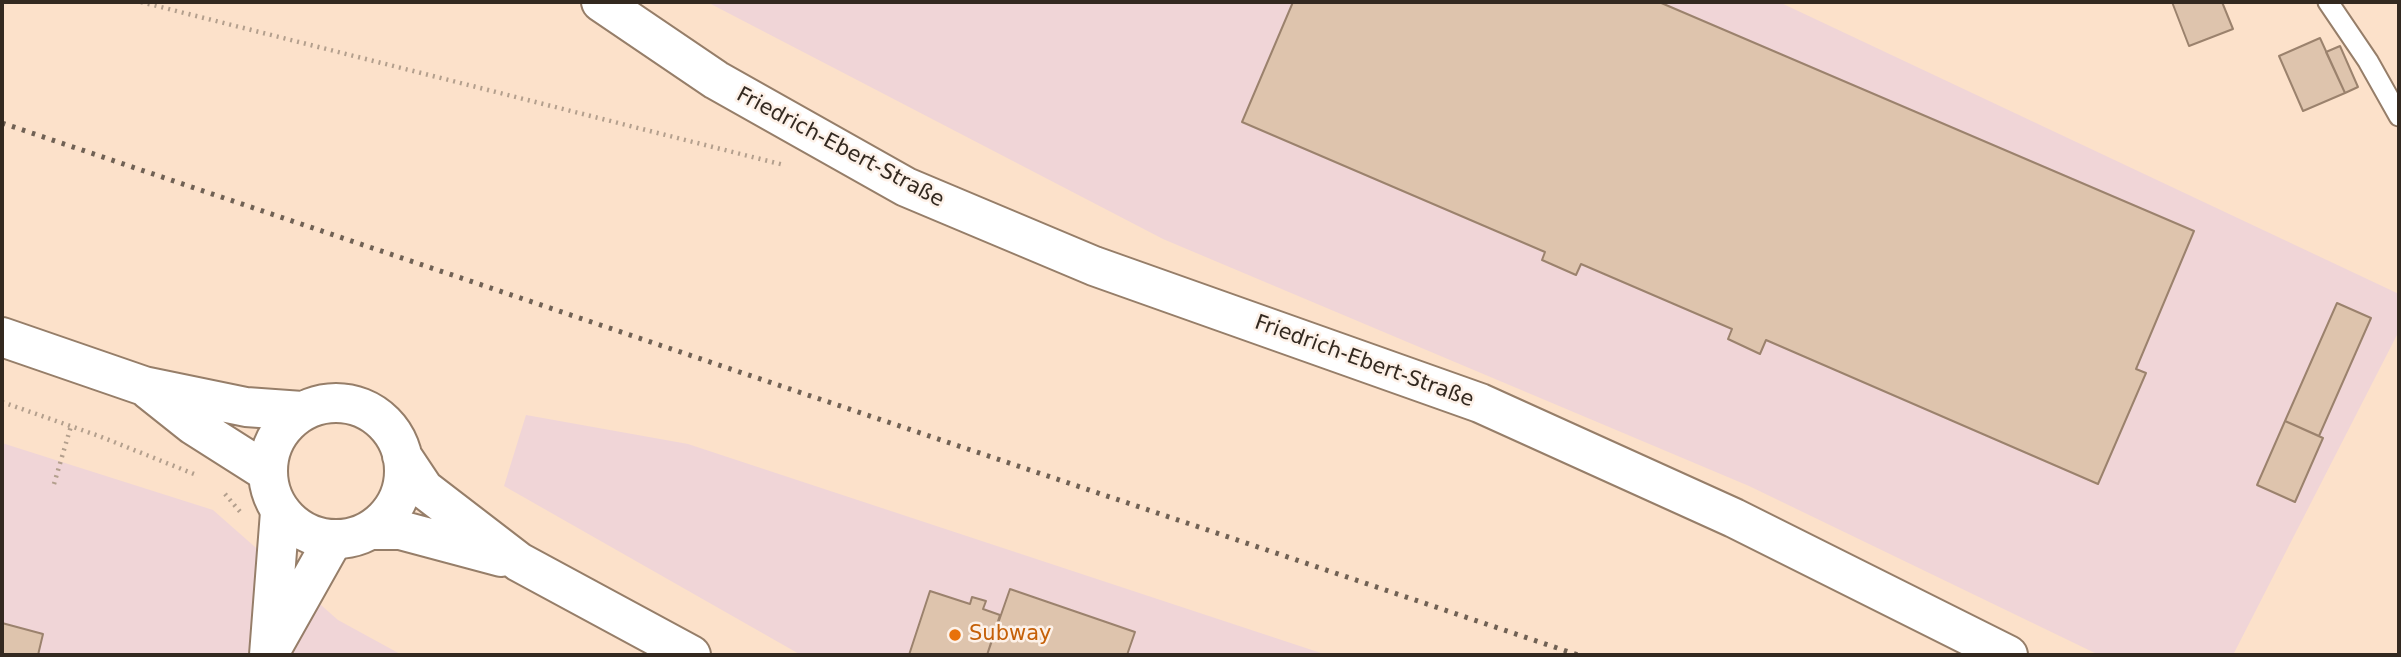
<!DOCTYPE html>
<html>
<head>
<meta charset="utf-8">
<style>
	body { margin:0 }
	#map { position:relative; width:2401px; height:657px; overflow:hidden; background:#fce1ca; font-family:"DejaVu Sans",sans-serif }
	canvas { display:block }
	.frame { position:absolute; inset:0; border:4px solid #332920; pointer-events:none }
</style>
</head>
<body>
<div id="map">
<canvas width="2401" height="657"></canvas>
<div class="frame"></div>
</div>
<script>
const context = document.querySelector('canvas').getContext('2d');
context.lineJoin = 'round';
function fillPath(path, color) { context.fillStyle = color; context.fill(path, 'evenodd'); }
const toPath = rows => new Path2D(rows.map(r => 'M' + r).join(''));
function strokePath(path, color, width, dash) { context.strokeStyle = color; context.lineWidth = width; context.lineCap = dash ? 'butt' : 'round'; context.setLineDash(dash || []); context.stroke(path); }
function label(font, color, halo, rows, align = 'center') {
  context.font = font + ' "DejaVu Sans",sans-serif'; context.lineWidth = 5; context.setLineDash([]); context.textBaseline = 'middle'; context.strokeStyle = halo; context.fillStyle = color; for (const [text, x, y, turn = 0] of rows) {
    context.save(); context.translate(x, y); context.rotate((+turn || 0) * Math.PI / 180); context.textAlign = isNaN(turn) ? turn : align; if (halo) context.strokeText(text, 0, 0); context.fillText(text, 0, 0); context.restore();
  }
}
fillPath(toPath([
	[707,2,1779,2,2399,294,2399,331,2233,655,2099,655,1749,486,1163,239],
	[526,415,688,444,1327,655,801,655,504,486],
	[2,443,213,510,338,620,402,655,2,655]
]), '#f0d5d7');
const building = toPath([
	[1293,2,1659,2,2194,231,2136,369,2146,373,2098,484,1766,340,1760,354,1728,339,1732,329,1581,264,1576,275,1542,260,1545,252,1242,122,1293,2],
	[2172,2,2222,2,2233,29,2189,46,2172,2],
	[2320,38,2345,93,2303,111,2279,56,2320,38],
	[2340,46,2358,87,2345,93,2326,52,2340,46],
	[2337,303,2371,318,2319,436,2285,421,2337,303],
	[2285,421,2323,438,2295,502,2257,485,2285,421],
	[1010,589,1135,632,1127,655,987,655,1010,589],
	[930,591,970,604,972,597,986,601,983,609,1000,615,987,655,909,655,930,591],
	[2,623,43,634,38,655,2,655,2,623]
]);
fillPath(building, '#dec4ad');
strokePath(building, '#9b826d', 2);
const service = toPath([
	[2328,2,2368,61,2399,116]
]);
const minor = toPath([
	[275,643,333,540],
	[269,655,280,512]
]);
const tertiary = toPath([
	[601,2,716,80,906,187,1094,266,1480,403,1734,518,2008,655]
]);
const secondary = toPath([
	[2,337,144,386,246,407,302,411],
	[149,390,193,425,267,472],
	'268 471a68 68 0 1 1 136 0a68 68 0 1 1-136 0Z',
	[402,456,424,489,519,562,691,655],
	[370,530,400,530,501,557]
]);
strokePath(service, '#967e69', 23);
strokePath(minor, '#967e69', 42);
strokePath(tertiary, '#967e69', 42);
strokePath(secondary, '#967e69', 42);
strokePath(toPath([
	[141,2,784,165],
	[2,402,99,436,194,474],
	[54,484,71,426],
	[225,494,242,514]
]), '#b39f8d', 4.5, [2, 5]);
strokePath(service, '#fff', 19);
strokePath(minor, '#fff', 38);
strokePath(tertiary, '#fff', 38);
strokePath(secondary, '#fff', 38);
strokePath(toPath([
	[2,123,1578,655]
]), '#706154', 5, [3.5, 7]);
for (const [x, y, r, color] of [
	[955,635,7,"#e8710a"]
]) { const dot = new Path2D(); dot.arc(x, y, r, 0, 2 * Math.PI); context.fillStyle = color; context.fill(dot); strokePath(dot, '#fdf1e8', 2.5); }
label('21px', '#332920', '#fdf1e8', [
	["Friedrich-Ebert-Straße",840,148,28],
	["Friedrich-Ebert-Straße",1364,362,20]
]);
label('21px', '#c56008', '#fdf1e8', [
	["Subway",969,635]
], 'left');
</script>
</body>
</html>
